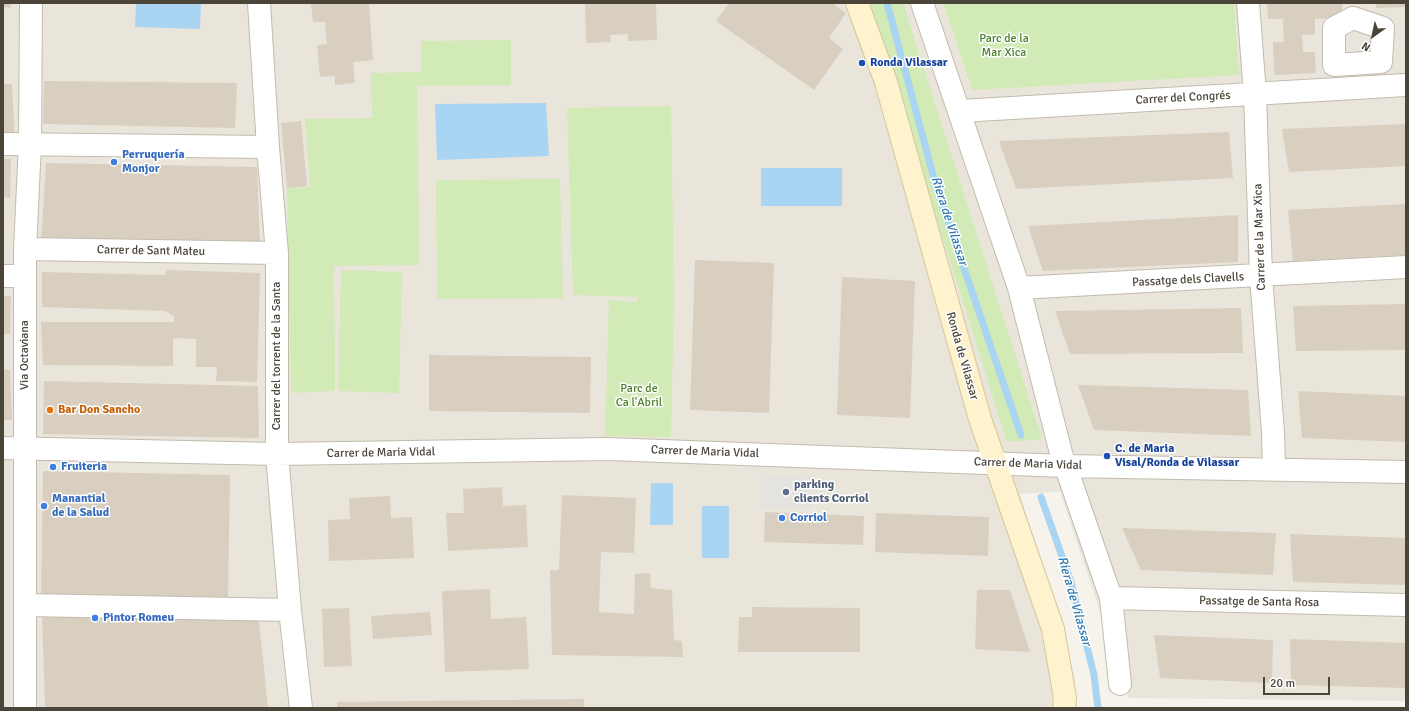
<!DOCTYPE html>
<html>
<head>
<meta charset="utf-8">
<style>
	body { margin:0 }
	#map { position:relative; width:1409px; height:711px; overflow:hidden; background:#f6f3ec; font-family:Signika,sans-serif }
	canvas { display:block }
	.frame { position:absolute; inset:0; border:4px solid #4b4439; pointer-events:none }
	.north { position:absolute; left:1353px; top:16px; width:40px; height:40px; -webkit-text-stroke:3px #fff; paint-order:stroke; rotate:213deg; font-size:11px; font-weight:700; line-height:16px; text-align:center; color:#4b4439 }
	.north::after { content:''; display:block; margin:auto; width:14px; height:18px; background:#4b4439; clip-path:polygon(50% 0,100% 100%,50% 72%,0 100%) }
	.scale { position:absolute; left:1263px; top:677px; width:67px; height:18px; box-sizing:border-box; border:2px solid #4b4439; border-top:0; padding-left:5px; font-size:12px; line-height:14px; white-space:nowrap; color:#4b4439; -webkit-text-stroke:3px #fff; paint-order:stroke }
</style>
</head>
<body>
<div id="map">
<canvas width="1409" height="711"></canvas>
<div class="frame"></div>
<div class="north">N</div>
<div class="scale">20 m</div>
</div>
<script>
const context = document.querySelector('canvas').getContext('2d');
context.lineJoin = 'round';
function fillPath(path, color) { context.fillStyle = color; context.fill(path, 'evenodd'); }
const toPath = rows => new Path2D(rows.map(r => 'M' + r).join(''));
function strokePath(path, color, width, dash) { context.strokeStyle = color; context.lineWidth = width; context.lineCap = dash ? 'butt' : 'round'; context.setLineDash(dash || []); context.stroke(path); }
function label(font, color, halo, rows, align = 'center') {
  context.font = font + ' Signika,sans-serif'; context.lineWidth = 3; context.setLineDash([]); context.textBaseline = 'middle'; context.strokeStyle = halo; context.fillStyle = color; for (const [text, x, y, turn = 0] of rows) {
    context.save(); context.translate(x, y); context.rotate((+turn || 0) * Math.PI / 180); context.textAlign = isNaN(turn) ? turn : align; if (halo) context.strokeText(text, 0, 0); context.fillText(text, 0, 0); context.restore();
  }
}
fillPath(toPath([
	[3,3,1406,3,1406,701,1129,698,1060,492,1020,494,1075,677,1075,708,3,708]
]), '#eae5da');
fillPath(toPath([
	[869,3,903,3,1042,439,1007,442],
	[943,3,1234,3,1239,75,972,90],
	[511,40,511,85,417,86,419,265,334,266,335,391,291,393,287,188,310,187,305,119,372,118,371,73,421,72,421,41],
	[671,106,674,298,671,437,605,436,609,300,637,302,638,297,573,295,567,108],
	[560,179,563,298,437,299,436,180],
	[341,270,402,272,399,393,338,391]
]), '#d2eab5');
fillPath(toPath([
	[763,475,811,478,810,508,760,507]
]), '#e5e3e0');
fillPath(toPath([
	[136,3,201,3,200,29,135,27],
	[546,103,549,156,437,160,435,104],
	[761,168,842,168,842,206,761,206],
	[651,483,673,483,673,525,650,525],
	[702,506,729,506,729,558,702,558]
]), '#a9d4f2');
strokePath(toPath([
	[887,3,936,186,1021,435],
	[1041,497,1071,582,1094,675,1098,708]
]), '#a9d4f2', 7);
fillPath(toPath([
	[3,3,11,3,11,8,3,7],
	[311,3,369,3,373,60,353,62,355,83,335,85,335,76,320,77,317,45,327,44,325,22,313,22],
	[585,3,656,3,657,40,628,41,628,34,610,35,611,42,586,43],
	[729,3,832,3,846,13,829,38,843,49,814,90,716,21],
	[1267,3,1342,3,1342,18,1315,19,1315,34,1302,35,1303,52,1315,52,1316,73,1274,75,1273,42,1284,42,1283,19,1268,19],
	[1376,3,1406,3,1406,7,1376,8],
	[44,81,237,83,235,128,43,124],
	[3,84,12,84,15,141,3,140],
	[301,121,307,186,287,188,281,123],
	[1406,124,1406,166,1289,172,1282,129],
	[1229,132,1233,178,1016,189,999,141],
	[3,159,11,159,10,198,3,197],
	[46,163,257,167,260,247,41,242],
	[1406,204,1406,255,1293,261,1288,210],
	[1238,215,1238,262,1043,271,1028,226],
	[695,260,774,263,769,413,690,410],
	[167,270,260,273,257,382,216,381,217,367,196,367,196,339,173,338,173,366,43,365,41,322,174,322,174,316,165,311,42,307,42,272,165,275],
	[842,277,915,281,910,418,837,415],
	[3,296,11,296,10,334,3,334],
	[1406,304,1406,350,1296,351,1293,306],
	[1241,308,1243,353,1070,354,1055,311],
	[429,355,591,357,590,413,429,411],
	[3,369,10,370,12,420,3,420],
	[44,381,258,386,259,438,43,434],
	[1078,385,1248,390,1251,436,1094,430],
	[1298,391,1406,396,1406,442,1302,438],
	[43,471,230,475,228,597,41,594],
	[502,487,503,506,526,505,528,547,448,551,446,513,464,513,463,489],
	[562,495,636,498,634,553,601,552,599,612,634,614,635,574,650,573,651,588,672,590,674,640,682,641,683,657,552,655,550,570,559,570],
	[390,496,391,518,412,517,414,558,329,561,328,520,350,519,349,498],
	[765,512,864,516,863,545,764,542],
	[876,513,989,517,988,556,875,552],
	[1122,528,1276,533,1273,575,1141,570],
	[1290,534,1406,538,1406,585,1293,582],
	[490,589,491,619,526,617,529,669,445,672,442,591],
	[977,590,1010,590,1030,652,975,649],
	[752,607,860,608,860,652,738,652,739,617,752,617],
	[349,608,352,666,324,667,322,609],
	[430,612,432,635,373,639,371,616],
	[42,617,259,621,268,708,45,708],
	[1154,635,1273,640,1272,683,1160,678],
	[1290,639,1406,643,1406,688,1291,685],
	[584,699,584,708,337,708,337,702]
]), '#d8cfc1');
const street = toPath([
	[259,3,268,147,277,253,277,454,290,610,301,708],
	[922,3,1019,288,1061,453,1111,598,1120,684],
	[1248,3,1255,94,1261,276,1273,432,1274,470],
	[1353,18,1383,28,1381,62,1334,65,1334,28,1353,18],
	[960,111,1406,85],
	[3,144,268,147],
	[25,249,277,253],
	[3,276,25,276],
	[1019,288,1406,267],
	[3,448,277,454,608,449,1066,466,1406,472],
	[1111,598,1406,605],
	[26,605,290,610],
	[25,708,25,249,30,144,31,3]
]);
const secondary = toPath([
	[857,3,886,82,980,419,1053,629,1065,698,1064,708]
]);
strokePath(street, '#c2bbae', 24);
strokePath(secondary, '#d6c79b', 24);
strokePath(street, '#fff', 22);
strokePath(secondary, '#fff3cd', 22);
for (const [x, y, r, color] of [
	[862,63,4,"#1a4fb4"],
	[114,162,4,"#3f7fe0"],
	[50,410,4,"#e8710a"],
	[1107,456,4,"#1a4fb4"],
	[53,467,4,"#3f7fe0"],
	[786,492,4,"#5c6f8a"],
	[44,506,4,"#3f7fe0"],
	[782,518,4,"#3f7fe0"],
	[95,618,4,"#3f7fe0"]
]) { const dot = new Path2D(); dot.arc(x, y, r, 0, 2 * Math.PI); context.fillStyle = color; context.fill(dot); strokePath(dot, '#fff', 1.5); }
label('12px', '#4a7f2a', '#fff', [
	["Parc de la",1004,39],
	["Mar Xica",1004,53],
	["Parc de",639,389],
	["Ca l'Abril",639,403]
]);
label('bold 12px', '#164399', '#fff', [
	["Ronda Vilassar",870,63],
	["C. de Maria",1115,449],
	["Visal/Ronda de Vilassar",1115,463]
], 'left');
label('12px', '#4b4439', '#fff', [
	["Carrer del Congrés",1183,98,-3],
	["Carrer de la Mar Xica",1260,237,-92],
	["Carrer de Sant Mateu",151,251,1],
	["Passatge dels Clavells",1188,280,-3],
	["Via Octaviana",25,355,-90],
	["Carrer del torrent de la Santa",277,356,-90],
	["Ronda de Vilassar",962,356,74],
	["Carrer de Maria Vidal",705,452,2],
	["Carrer de Maria Vidal",381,453,-1],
	["Carrer de Maria Vidal",1028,464,2],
	["Passatge de Santa Rosa",1259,602,1]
]);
label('bold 12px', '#366cbe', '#fff', [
	["Perruquería",122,155],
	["Monjor",122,169],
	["Fruiteria",61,467],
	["Manantial",52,499],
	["de la Salud",52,513],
	["Corriol",790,518],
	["Pintor Romeu",103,618]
], 'left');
label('bold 12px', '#c56008', '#fff', [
	["Bar Don Sancho",58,410]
], 'left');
label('bold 12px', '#4e5e75', '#fff', [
	["parking",794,485],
	["clients Corriol",794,499]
], 'left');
label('italic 13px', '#2e7ab2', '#fff', [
	["Riera de Vilassar",949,221,72],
	["Riera de Vilassar",1074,601,74]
]);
</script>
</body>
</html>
